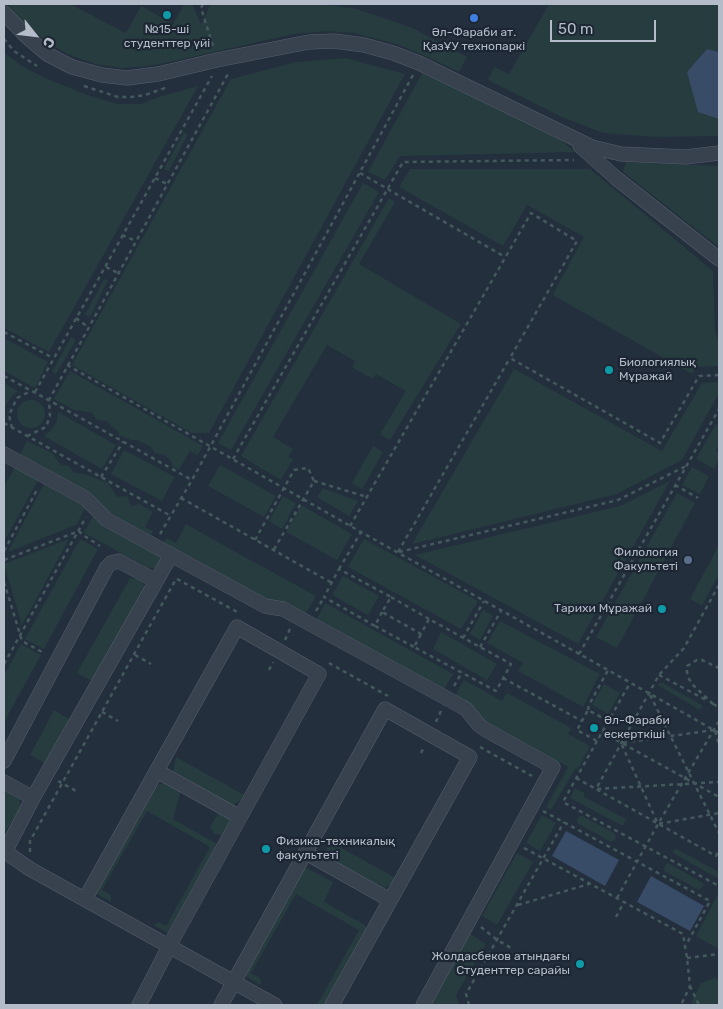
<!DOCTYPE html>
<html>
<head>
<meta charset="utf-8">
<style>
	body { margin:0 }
	#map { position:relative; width:723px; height:1009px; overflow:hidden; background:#242f3e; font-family:Rubik,sans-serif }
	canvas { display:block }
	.frame { position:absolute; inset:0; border:5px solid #b4bcc9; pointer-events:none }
	.north { position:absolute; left:10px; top:10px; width:50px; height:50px; -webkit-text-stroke:4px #1d2633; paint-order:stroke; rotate:119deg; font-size:14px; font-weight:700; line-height:20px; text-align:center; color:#b4bcc9 }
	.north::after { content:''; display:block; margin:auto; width:18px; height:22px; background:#b4bcc9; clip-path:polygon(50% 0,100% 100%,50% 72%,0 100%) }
	.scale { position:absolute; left:550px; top:20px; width:106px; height:22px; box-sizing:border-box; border:2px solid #b4bcc9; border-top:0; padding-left:6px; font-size:15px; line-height:18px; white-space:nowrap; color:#b4bcc9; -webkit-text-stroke:4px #1d2633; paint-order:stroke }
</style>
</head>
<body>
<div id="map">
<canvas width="723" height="1009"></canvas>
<div class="frame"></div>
<div class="north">С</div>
<div class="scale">50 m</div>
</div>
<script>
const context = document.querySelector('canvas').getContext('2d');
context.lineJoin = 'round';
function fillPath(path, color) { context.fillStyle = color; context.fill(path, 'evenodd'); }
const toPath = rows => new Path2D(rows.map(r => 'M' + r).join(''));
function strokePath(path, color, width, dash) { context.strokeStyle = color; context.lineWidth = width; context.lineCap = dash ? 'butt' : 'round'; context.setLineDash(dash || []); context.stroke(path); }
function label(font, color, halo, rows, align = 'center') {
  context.font = font + ' Rubik,sans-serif'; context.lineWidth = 4.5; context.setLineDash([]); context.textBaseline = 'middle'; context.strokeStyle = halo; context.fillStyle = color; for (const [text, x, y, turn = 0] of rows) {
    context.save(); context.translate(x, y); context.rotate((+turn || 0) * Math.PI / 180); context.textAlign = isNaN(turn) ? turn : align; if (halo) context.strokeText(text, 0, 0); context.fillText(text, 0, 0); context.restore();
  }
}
fillPath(toPath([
	[7,4,70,4,126,33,141,6,173,24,184,4,192,4,201,24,211,4,321,4,356,9,387,19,412,28,467,57,459,72,432,59,397,44,354,33,328,31,293,34,179,60,148,66,122,68,95,64,67,54,46,41,23,23],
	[549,4,719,4,719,136,656,137,603,133,562,117,488,80,494,67,509,74],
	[4,52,20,65,45,78,87,95,118,104,141,104,162,96,198,86,49,352,4,328],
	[345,58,405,74,209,433,192,433,72,365,231,79,296,62],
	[422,73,562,141,575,152,400,156,385,180,368,172],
	[184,132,188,134,169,171,164,169],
	[626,162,719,166,719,247,623,172],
	[410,169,590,169,713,271,715,331,719,343,719,366,697,367,692,374,556,297,553,294,584,237,527,205,503,246,399,187],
	[363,183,379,192,231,450,218,443],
	[389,198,395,202,359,264,461,324,390,440,380,434,406,391,376,374,373,379,362,373,352,367,355,361,327,345,273,437,293,449,288,457,293,459,281,480,241,456],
	[104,279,108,280,90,317,85,315],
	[71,337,76,340,56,374,52,372],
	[4,338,48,362,35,388,4,371],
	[514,369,662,451,702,383,719,382,719,393,682,460,617,494,412,544],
	[70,371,203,446,198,455,190,451,179,470,172,466,172,462,165,455,155,453,150,446,136,440,131,440,119,435,118,431,112,427,107,421,97,420,92,413,79,410,76,411,54,399],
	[4,383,18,391,13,395,4,407,5,416,4,415],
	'17 414a14 14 0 1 1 28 0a14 14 0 1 1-28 0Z',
	[58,412,116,445,102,469,44,436,52,429,57,421],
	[716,424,719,426,719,444,716,451,719,453,719,458,714,469,696,459],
	[27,441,52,453,61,465,69,466,74,473,84,474,108,483,117,497,127,496,131,506,139,504,153,512,145,527,153,531,151,535,103,508,91,494,20,455],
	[373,446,383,452,362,489,352,483],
	[124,450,175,477,162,501,111,474],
	[220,465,276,496,264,517,208,486],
	[15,467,38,480,4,542,4,487],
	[692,467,709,476,700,494,682,485],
	[670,481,578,644,415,555,620,506],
	[44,484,86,507,76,525,8,552],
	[323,488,358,501,349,516,317,497],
	[677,493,695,503,617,648,596,637],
	[283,496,296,503,282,529,269,521],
	[301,505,352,534,337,560,286,532],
	[93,516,100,523,158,554,161,558,159,564,155,568,149,568,84,533],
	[186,524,241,555,316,596,305,615,270,602,163,543,167,538,176,543],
	[69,539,22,625,4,564],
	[80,539,98,549,44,649,25,639],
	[364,539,478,601,461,629,348,567],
	[719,545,719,574,702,606,690,599],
	[343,576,379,596,368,615,332,595],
	[130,578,140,579,145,587,92,681,77,673],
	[325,603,453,674,443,691,316,621],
	[483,610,493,616,480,640,470,634],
	[500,621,600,674,583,707,518,671,523,663,487,643],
	[441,632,497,664,487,680,433,649],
	[21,644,41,655,4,722,4,676],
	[464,680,502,701,507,693,571,728,568,734,590,746,578,769,575,769,551,810,546,807,568,767,483,720,454,697],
	[661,682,702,705,700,710,657,685],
	[604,684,620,693,608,714,592,705],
	[54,710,71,720,47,764,30,755],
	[176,757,246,796,232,806,173,773],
	[167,782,181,790,173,819,217,844,168,933,153,925,159,922,166,926,210,847,147,811,102,890,111,895,111,902,95,893,153,786],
	[575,788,584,793,584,797,626,819,623,826,570,798],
	[4,790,19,799,21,807,6,831,4,832],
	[219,812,230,819,226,832,223,835,214,834,210,827],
	[542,815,556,823,540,851,526,843],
	[580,816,582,816,614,833,616,837,615,840,611,842,577,823,577,819],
	[329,841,399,880,385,888,325,856],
	[675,848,719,872,719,879,673,853],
	[517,853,533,862,497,925,482,916],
	[668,863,703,883,704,885,699,890,666,872,664,870,665,865],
	[305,867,333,882,324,902,365,925,367,930,324,1005,317,1005,359,930,296,894,251,973,260,978,261,985,244,975],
	[719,893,719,947,715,947,696,936],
	[467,932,486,944,456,995,459,1005,428,1005],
	[715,978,719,980,719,1005,690,1005,701,983]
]), '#263c3f');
fillPath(toPath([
	[707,49,719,52,719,119,698,112,687,72],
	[566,831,619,860,605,886,552,856],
	[651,876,704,906,690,931,637,902]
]), '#394c67');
const minor = toPath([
	[4,13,26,36,47,54,72,67,102,75,127,78,158,74,217,60,309,42,334,41,364,45,393,53,419,63,592,147,621,154,686,157,719,153],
	[580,146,616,178,719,259],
	[4,454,85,498,106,519,153,545,265,606,283,609,459,705,466,709,479,725,486,730,553,767,423,1005],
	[4,761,107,567,111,563,119,561,156,581],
	[157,771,240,817],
	[4,782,33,798],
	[4,851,30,869,275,1005],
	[4,852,5,852,33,798,171,555],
	[306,853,390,900],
	[85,899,237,627,319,674,173,939,139,1005],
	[221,1005,385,709,470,757,332,1005]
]);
strokePath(minor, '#565f6c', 15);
strokePath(toPath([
	[203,4,201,8,213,46],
	[4,39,14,51,37,66],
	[84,86,118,97,131,97,145,95,165,88],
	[360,173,505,257],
	[155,178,167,184],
	[122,235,136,241],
	[106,267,118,273],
	[76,318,88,327],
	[4,332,53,358],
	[67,365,361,532,608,670],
	[4,376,43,397,192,480],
	[35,392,212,76],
	[4,423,171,516],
	[12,428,9,415,17,398,31,391],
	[27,436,46,427,50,416,49,400,229,72],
	[233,459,403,162,574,160],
	[101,477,123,442],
	[314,481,367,497],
	[675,485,698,498],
	[181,498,332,583],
	[350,526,531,213,577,241,510,358,660,443,699,376,719,375],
	[160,534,192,480,413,75],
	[255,540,294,470,308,468,314,481,273,551],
	[4,551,38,488],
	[398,552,510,358],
	[399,552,618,500,686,466],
	[4,560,79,531,83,535,100,546],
	[339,569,361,532],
	[177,579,239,613],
	[4,582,22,641,42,652],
	[719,585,684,648,659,675,596,789,716,856,719,850],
	[391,597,429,619],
	[316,611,324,597],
	[382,612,375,626,324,597,339,569,391,597,382,612,421,634,429,619,511,664,496,691,414,647,421,634],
	[375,626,414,647],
	[463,638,484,601],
	[285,640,290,629],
	[480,647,501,611],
	[579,654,719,409],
	[135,655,151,664],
	[329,663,388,696],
	[4,664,86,517],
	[269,670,273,662],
	[659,675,708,701],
	[503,678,582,721],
	[454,686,462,672],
	[650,695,719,833],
	[713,704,693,685,689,679,687,672,687,666,697,660,702,660,719,668],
	[713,704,719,707],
	[588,710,589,705,608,670,719,733],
	[102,712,118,721],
	[608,721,588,710,577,730,597,741,630,683],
	[436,722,441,711],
	[714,730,621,743,658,824,719,813],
	[715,731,719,744],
	[602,732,719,797],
	[597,741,563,802,719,886],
	[480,747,532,776],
	[421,753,424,747],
	[576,778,596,789,719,782],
	[58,781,78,792],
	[543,811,710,901,686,945],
	[524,848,683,934,687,958,690,986,681,1005],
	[30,852,30,841,176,579],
	[617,898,658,824,719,721],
	[518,905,589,884],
	[616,917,624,902],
	[481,927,497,940,511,948],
	[687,958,719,954],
	[690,986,699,1005],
	[469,1005,466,994,564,822]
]), '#44595c', 2.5, [4, 4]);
strokePath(minor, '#38414e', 14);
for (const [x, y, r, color] of [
	[167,15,5,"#0f9aa8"],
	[474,18,5,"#3f7fe0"],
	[609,370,5,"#0f9aa8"],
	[688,560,5,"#5c6f8a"],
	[662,609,5,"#0f9aa8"],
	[594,728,5,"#0f9aa8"],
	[266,849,5,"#0f9aa8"],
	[580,964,5,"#0f9aa8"]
]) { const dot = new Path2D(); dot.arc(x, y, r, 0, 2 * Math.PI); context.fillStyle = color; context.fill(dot); strokePath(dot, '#1d2633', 2); }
label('12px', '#b4bcc9', '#1d2633', [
	["№15-ші",167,30,"center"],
	["студенттер үйі",167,44,"center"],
	["Әл-Фараби ат.",474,33,"center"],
	["ҚазҰУ технопаркі",474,47,"center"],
	["Биологиялық",619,363],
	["Мұражай",619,377],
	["Филология",678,553,"right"],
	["Факультеті",678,567,"right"],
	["Тарихи Мұражай",652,609,"right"],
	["Әл-Фараби",604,721],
	["ескерткіші",604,735],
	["Физика-техникалық",276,842],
	["факультеті",276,856],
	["Жолдасбеков атындағы",570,957,"right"],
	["Студенттер сарайы",570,971,"right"]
], 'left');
</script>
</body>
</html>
